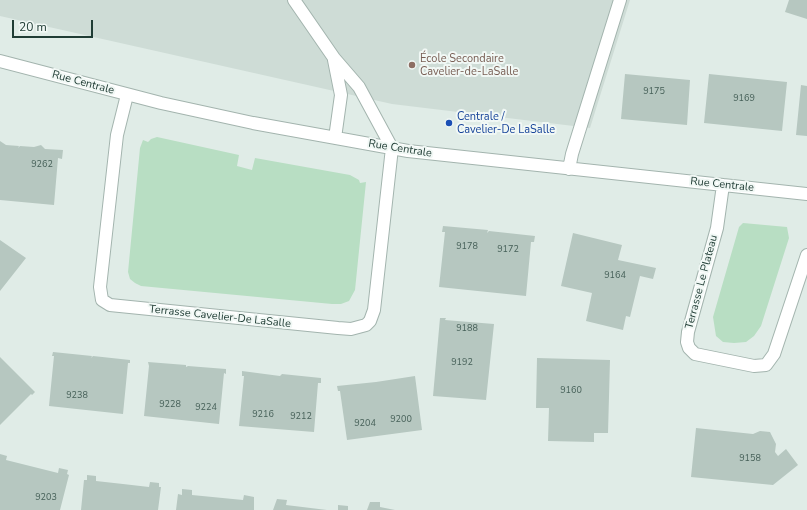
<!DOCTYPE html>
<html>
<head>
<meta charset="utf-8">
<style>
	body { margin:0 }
	#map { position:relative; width:807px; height:510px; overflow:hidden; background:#e0ece7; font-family:"Nunito Sans",sans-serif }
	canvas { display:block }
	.scale { position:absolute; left:12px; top:20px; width:81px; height:18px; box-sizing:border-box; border:2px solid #203d35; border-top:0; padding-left:5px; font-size:12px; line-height:14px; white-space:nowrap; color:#203d35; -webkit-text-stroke:3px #f1f8f5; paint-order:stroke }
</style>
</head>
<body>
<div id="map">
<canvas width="807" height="510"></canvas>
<div class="scale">20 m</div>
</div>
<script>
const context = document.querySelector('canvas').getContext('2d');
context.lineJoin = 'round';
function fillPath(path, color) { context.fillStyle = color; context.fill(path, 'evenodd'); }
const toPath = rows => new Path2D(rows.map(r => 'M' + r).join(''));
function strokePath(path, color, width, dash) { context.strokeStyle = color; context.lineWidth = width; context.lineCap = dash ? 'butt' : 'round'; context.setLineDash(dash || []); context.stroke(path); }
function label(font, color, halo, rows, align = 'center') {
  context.font = font + ' "Nunito Sans",sans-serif'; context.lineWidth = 4; context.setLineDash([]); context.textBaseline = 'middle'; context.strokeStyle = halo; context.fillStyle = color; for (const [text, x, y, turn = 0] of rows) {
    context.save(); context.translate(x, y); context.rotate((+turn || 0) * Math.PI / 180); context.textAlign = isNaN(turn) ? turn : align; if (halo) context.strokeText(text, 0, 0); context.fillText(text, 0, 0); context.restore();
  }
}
fillPath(toPath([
	[0,0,630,0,590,128,392,104,0,16]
]), '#cedcd6');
fillPath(toPath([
	[157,137,239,155,237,166,252,170,255,158,350,175,359,180,360,183,366,182,355,290,349,301,341,304,332,304,141,286,135,283,130,279,128,272,140,148,143,140,148,142,151,139],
	[743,223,787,227,789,238,761,326,754,336,746,342,734,343,723,342,716,336,713,317,739,227]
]), '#b8dec3');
fillPath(toPath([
	[789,0,807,0,807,19,785,12],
	[625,74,690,80,687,125,621,119],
	[709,74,787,82,782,131,704,123],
	[801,85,807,86,807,136,796,135],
	[0,141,6,145,19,146,18,148,20,146,34,147,41,145,45,149,63,150,62,159,58,158,54,205,0,200],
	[443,226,488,230,487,233,489,231,535,236,534,242,531,242,526,296,439,287,445,232,442,232],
	[573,233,622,245,618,260,656,268,653,279,640,276,630,317,626,316,623,330,586,321,592,293,561,286],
	[0,240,26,258,0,291],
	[440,318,446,318,445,320,494,324,486,400,433,396],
	[53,352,92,356,91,358,93,356,130,360,130,363,128,363,123,414,49,406,54,356,52,356],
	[0,357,35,392,32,395,31,394,0,425],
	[537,358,610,360,608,433,594,433,594,442,548,441,549,408,536,408],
	[148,362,186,365,186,367,188,366,226,369,226,374,224,373,219,424,144,416,149,366],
	[242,371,280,376,282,374,321,378,321,383,318,383,314,432,239,426,244,376,242,376],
	[415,376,422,430,347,440,340,391,338,391,337,386,376,382],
	[696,428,753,434,760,431,770,432,776,444,775,452,778,456,786,449,798,465,773,485,691,477],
	[0,454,7,456,6,460,58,473,59,468,68,470,67,474,69,475,60,510,0,510],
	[87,475,96,476,96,481,123,484,149,487,150,482,159,483,159,487,161,487,158,510,81,510,84,480,87,480],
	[182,489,192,490,192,495,243,500,244,495,254,497,254,510,176,510,178,494,182,495],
	[277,499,287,500,286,505,327,510,273,510],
	[370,502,380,502,380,507,395,510,367,510],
	[338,505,348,506,348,510,338,510]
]), '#b6c7c0');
const minor = toPath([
	[294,0,334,58,359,87,392,148],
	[334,60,341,95,335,138],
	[0,61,161,103,253,123,408,151,807,194],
	[127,95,117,135,100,287,102,300,110,305,338,328,351,329,366,325,370,321,374,310,392,148],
	[569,169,572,154,620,0],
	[723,185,717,228,688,332,687,342,689,348,695,354,754,366,766,365,774,354,807,255]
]);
strokePath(minor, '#a3b4ae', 14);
strokePath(minor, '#fff', 12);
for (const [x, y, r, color] of [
	[412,65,4,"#8d6e63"],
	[449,123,4,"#1a4fb4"]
]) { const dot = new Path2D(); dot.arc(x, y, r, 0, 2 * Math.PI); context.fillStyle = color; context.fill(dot); strokePath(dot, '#f1f8f5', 1.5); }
label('9px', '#466058', null, [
	["9175",654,92],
	["9169",744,99],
	["9262",42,165],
	["9178",467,247],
	["9172",508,250],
	["9164",615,276],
	["9188",467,329],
	["9192",462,363],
	["9160",571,391],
	["9238",77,396],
	["9228",170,405],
	["9224",206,408],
	["9216",263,415],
	["9212",301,417],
	["9200",401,420],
	["9204",365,424],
	["9158",750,459],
	["9203",46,498]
]);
label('11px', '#785e54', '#f1f8f5', [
	["École Secondaire",420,59],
	["Cavelier-de-LaSalle",420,72]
], 'left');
label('11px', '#203d35', '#f1f8f5', [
	["Rue Centrale",83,83,15],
	["Rue Centrale",400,149,9],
	["Rue Centrale",722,185,6],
	["Terrasse Le Plateau",702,282,-75],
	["Terrasse Cavelier-De LaSalle",220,317,6]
]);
label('11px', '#164399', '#f1f8f5', [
	["Centrale /",457,117],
	["Cavelier-De LaSalle",457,130]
], 'left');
</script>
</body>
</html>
